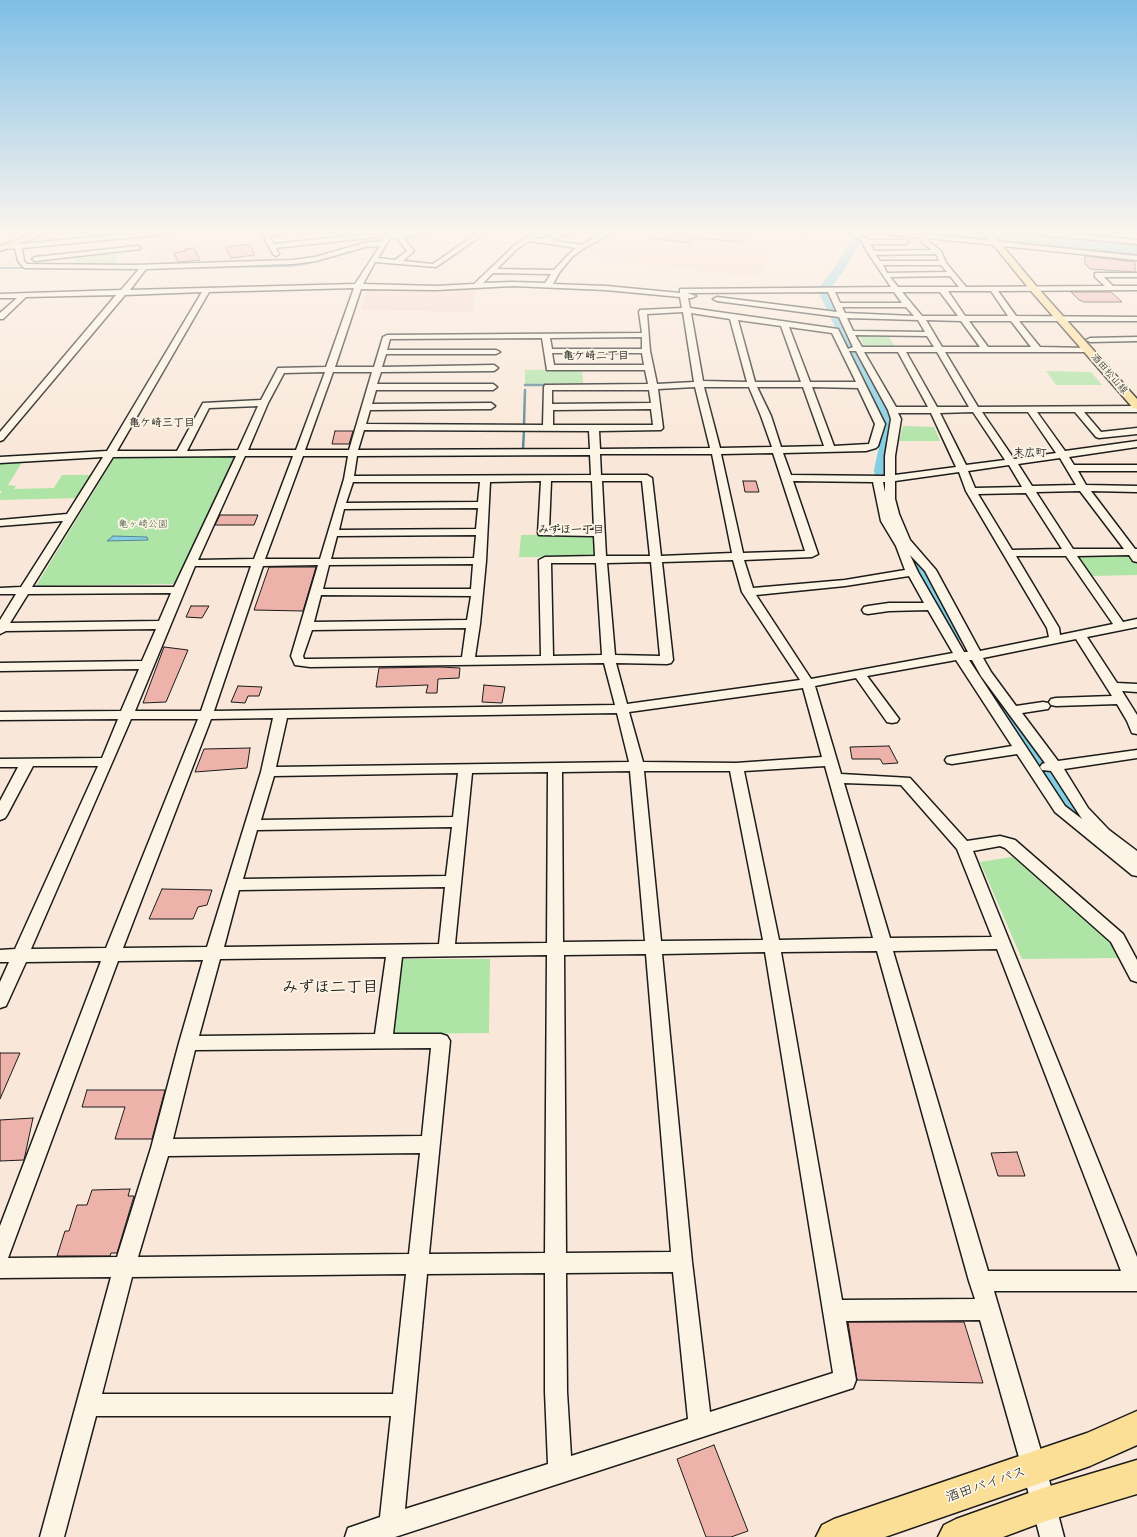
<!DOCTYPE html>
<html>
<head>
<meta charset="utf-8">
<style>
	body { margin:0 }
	canvas { display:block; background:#f9e8d9 }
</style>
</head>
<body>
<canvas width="1137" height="1537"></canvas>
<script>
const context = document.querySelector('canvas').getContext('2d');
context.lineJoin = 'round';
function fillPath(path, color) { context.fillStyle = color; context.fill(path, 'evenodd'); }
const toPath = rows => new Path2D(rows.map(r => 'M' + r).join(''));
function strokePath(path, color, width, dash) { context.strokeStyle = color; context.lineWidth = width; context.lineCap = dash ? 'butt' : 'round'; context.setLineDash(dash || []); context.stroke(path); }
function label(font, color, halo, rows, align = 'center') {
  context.font = font + ' "Balsamiq Sans","Klee One",sans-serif'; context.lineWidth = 3.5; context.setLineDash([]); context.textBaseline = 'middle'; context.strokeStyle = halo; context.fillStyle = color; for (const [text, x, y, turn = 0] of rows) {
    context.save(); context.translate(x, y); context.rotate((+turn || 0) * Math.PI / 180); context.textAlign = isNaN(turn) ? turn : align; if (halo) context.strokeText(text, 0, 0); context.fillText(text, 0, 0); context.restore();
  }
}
fillPath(toPath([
	[178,232,261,232,278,260,276,262,149,265,141,237],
	[613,232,781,232,788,234,774,254,756,275,734,274,578,255,595,242],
	[801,235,827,238,820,250,792,247],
	[366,288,475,289,473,297,474,312,362,310]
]), '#f5d8cb');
fillPath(toPath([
	[114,251,117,266,76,266,75,255],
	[860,335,888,335,896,349,865,350],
	[582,369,583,383,525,384,525,370],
	[1046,371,1091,372,1102,385,1056,385],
	[903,426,934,427,940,441,899,441],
	[239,454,181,584,36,586,116,455],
	[24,459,8,485,16,486,14,489,54,488,62,475,95,475,80,498,0,500,0,494,2,491,0,491,0,461],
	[594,534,595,557,519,557,521,535],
	[1131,556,1137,564,1137,575,1091,576,1078,557],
	[1018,856,1110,939,1119,958,1022,959,980,862],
	[402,959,490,959,489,1033,391,1034]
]), '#afe4a7');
const water = toPath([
	[913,232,1004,232,1137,245,1137,254,913,232],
	[113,536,147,537,148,540,107,541,113,536]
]);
fillPath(water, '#83cfe2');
strokePath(water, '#5a8793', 1);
strokePath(toPath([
	[508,232,525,235],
	[407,239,439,232],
	[0,268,53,268],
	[121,269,289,266,305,264,368,247]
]), '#5a8793', 2);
strokePath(toPath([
	[525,385,548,385],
	[524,424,525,390],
	[523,449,524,430]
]), '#5a8793', 2.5);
fillPath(toPath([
	[857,232,867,232,846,267,831,288,831,293,895,425,894,442,888,470,894,497,902,525,931,575,963,636,960,640,954,641,948,640,945,636,915,575,886,525,878,497,874,470,880,442,881,425,819,293,819,288,836,266,857,232],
	[971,659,978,661,1048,753,1070,788,1098,823,1137,851,1137,871,1129,869,1082,833,1054,798,1032,761,962,665,964,661,971,659]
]), '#83cfe2');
const building = toPath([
	[651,232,751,232,741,242,698,238,698,236,690,243,650,238,651,232],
	[250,244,255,255,231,258,226,247,250,244],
	[194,248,200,260,178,262,174,253,186,251,185,249,194,248],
	[1085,256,1135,262,1135,272,1090,269,1085,264,1085,256],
	[1071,292,1111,292,1122,302,1084,302,1079,300,1071,292],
	[335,431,353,431,349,444,332,444,335,431],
	[743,481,756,481,759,492,745,492,743,481],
	[220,515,258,515,254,525,215,525,220,515],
	[269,567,316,567,303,611,254,610,269,567],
	[191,606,209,606,202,618,186,617,191,606],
	[164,647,188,650,166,702,143,703,164,647],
	[440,667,460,668,459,678,438,679,437,693,426,693,428,685,376,687,379,668,440,667],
	[484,685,505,687,502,703,482,702,484,685],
	[238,686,262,687,259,696,248,696,245,703,231,702,238,686],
	[889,746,898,763,883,764,880,759,852,759,850,747,889,746],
	[250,748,247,768,195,772,204,749,250,748],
	[162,889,212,890,207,905,198,907,193,919,149,919,162,889],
	[0,1053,20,1053,0,1099,0,1053],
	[87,1090,165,1090,152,1139,115,1139,125,1107,82,1107,87,1090],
	[33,1118,24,1160,0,1161,0,1120,33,1118],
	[1017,1152,1025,1176,998,1176,991,1153,1017,1152],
	[130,1189,128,1196,134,1196,117,1253,111,1253,110,1256,57,1256,65,1231,69,1231,77,1205,87,1205,92,1190,130,1189],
	[848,1322,964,1322,983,1383,857,1380,848,1322],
	[714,1445,748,1531,731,1537,706,1537,677,1459,714,1445]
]);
fillPath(building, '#edb2aa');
strokePath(building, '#1c1c1c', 1);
const minor = toPath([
	[147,232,172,232,169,234,22,248,24,261,27,264,134,265,293,260,315,257,364,243,382,241,386,232,392,232,391,235,410,232,426,232,403,237,414,251,403,261,433,264,479,232,487,232,436,267,375,262,363,284,436,286,474,284,514,246,534,232,542,232,535,238,542,239,564,232,574,232,551,240,581,245,606,232,614,232,584,248,572,257,559,273,553,284,606,286,680,293,680,289,683,289,891,287,868,253,861,240,852,236,853,232,859,232,859,235,866,238,868,240,906,240,909,242,906,244,870,244,874,251,932,250,923,243,921,238,886,234,883,232,906,232,1137,256,1137,260,928,238,928,241,941,251,946,263,966,287,1105,286,1095,277,1095,273,1137,273,1137,277,1104,277,1113,286,1137,286,1137,290,998,291,1016,316,1137,317,1137,321,1019,321,1040,347,1088,348,1091,348,1092,350,1091,352,945,352,978,407,1137,406,1137,412,1084,412,1101,432,1137,428,1137,434,1099,438,1096,437,1075,412,1037,412,1065,451,1137,441,1137,447,1069,457,1074,465,1137,465,1137,471,1078,471,1086,485,1137,486,1137,492,1091,491,1135,549,1137,549,1137,562,1133,561,1129,555,1077,556,1123,622,1137,619,1137,627,1087,637,1117,683,1137,684,1137,692,1122,691,1137,715,1137,734,1132,733,1127,721,1117,704,1056,706,1051,705,1049,702,1051,699,1056,698,1112,696,1076,639,983,658,991,672,1016,706,1043,702,1048,703,1050,706,1048,709,1022,713,1058,761,1137,750,1137,758,1064,769,1088,808,1109,830,1137,851,1137,876,1132,875,1055,812,1017,754,952,764,947,763,945,760,947,757,952,756,1012,746,956,660,867,676,899,719,897,722,892,723,887,722,856,678,815,686,841,774,910,778,967,841,1000,836,1015,840,1123,934,1137,960,1137,982,1131,980,1111,942,1005,848,1000,846,973,851,1137,1257,1137,1291,994,1291,1046,1468,1064,1537,1040,1537,1022,1468,980,1320,846,1321,856,1380,853,1388,395,1537,345,1537,348,1528,380,1517,391,1416,96,1416,64,1537,40,1537,111,1277,0,1278,0,1226,101,961,26,962,6,1006,0,1008,0,982,9,962,0,962,0,950,15,949,98,766,33,766,7,815,5,818,0,820,0,801,18,767,0,767,0,759,102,758,118,719,0,720,0,712,121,711,139,669,0,671,0,663,142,661,156,629,6,631,0,634,0,620,16,594,0,594,0,588,21,587,63,521,0,526,0,520,67,514,103,457,0,463,0,457,107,451,202,292,125,295,3,440,0,441,0,432,116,295,26,297,3,319,0,319,0,313,17,298,0,298,0,294,121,290,139,269,25,268,23,267,18,261,15,248,9,249,6,247,9,245,147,232],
	[390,238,397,238,407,251,395,260,378,258,390,238],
	[530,241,576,248,568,255,554,270,497,269,518,248,530,241],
	[380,246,355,284,130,290,146,269,293,264,316,261,365,247,380,246],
	[936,254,939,261,880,261,876,255,936,254],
	[883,265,941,265,947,272,887,273,883,265],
	[493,273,551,274,545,283,513,282,483,283,493,273],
	[950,276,959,287,898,287,890,277,950,276],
	[513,286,606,290,680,297,682,308,640,310,639,312,642,333,387,335,383,337,374,367,335,367,361,289,436,290,513,286],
	[354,288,326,367,278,368,261,400,203,403,177,451,117,451,209,292,354,288],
	[948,291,991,291,1008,316,965,316,948,291],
	[828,292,837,312,717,297,713,299,717,301,839,317,853,347,848,349,849,351,856,351,888,410,891,419,885,456,885,476,791,475,783,453,866,451,876,448,878,446,885,424,838,329,690,308,688,298,692,298,696,296,687,293,828,292],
	[835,292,894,292,902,303,840,303,835,292],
	[902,292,940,292,958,316,922,316,902,292],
	[842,307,906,307,914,316,845,313,842,307],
	[683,312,694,382,657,384,650,351,647,314,683,312],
	[691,313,730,319,747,382,703,381,691,313],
	[847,318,918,320,925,332,853,331,847,318],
	[738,320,781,326,801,382,755,382,738,320],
	[926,320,961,321,980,347,942,347,926,320],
	[969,321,1011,321,1031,347,988,347,969,321],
	[789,327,832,333,856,382,810,382,789,327],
	[855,335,927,336,934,347,862,347,855,335],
	[642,337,642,349,552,349,550,338,642,337],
	[542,338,547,370,645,370,648,384,545,385,544,387,543,425,366,424,370,410,491,409,495,406,491,403,372,404,376,390,493,390,497,387,493,384,377,384,381,372,494,371,498,368,494,365,382,367,386,354,496,354,500,352,496,350,387,350,390,339,542,338],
	[864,352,898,352,928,407,896,407,864,352],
	[906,352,937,352,969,407,937,407,906,352],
	[552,353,642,353,644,365,554,365,552,353],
	[325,372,296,450,248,450,268,403,284,373,325,372],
	[333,372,372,372,349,450,305,450,333,372],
	[695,387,710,448,600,449,599,431,661,430,663,428,658,389,695,387],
	[704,387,749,387,761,416,772,447,720,448,704,387],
	[757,387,803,387,824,446,781,447,771,416,757,387],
	[812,387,858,388,875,424,869,444,834,446,812,387],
	[552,390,649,390,651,403,552,404,552,390],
	[258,406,238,450,187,451,209,408,258,406],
	[651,409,653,425,553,425,553,410,651,409],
	[973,412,1005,460,966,465,940,413,973,412],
	[982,412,1028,412,1056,453,1014,459,982,412],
	[898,413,931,413,956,467,895,475,895,456,901,419,898,413],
	[364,430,589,431,590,449,358,450,364,430],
	[773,453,805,551,743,553,721,454,773,453],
	[600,454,712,454,732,553,661,556,652,478,647,475,601,475,600,454],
	[590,455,591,475,354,476,357,456,590,455],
	[236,456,174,587,32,587,113,457,236,456],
	[245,456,293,456,254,559,198,560,245,456],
	[303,456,348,456,344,479,320,559,265,559,303,456],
	[1060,458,1076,485,1032,486,1018,464,1060,458],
	[1009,465,1022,487,975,488,968,471,1009,465],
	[959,472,966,491,1047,628,1049,637,980,651,936,570,910,540,899,514,895,499,895,481,959,472],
	[541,481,538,533,539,535,594,536,595,556,545,557,539,560,541,656,475,657,480,624,486,561,490,482,541,481],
	[551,481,592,481,594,530,549,530,551,481],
	[602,481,642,481,650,556,606,556,602,481],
	[793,481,873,482,881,521,896,546,905,570,845,580,753,588,744,560,812,557,818,554,793,481],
	[353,482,480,482,478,502,346,503,353,482],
	[883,482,885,482,885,492,883,482],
	[1080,491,1124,549,1073,549,1036,492,1080,491],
	[1026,493,1062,549,1012,550,978,494,1026,493],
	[478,508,476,529,339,530,344,509,478,508],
	[476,535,474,558,331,559,337,536,476,535],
	[910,555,925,571,968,652,964,652,918,572,910,555],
	[1016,556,1066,556,1113,624,1060,635,1059,628,1016,556],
	[733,560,742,592,800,680,627,704,616,663,667,664,671,663,673,660,662,562,733,560],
	[651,562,660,656,615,655,607,563,651,562],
	[551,563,596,563,602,655,553,656,551,563],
	[473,564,471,589,323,589,329,565,473,564],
	[318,565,291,656,295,665,310,667,604,663,615,705,214,711,263,566,318,565],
	[195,566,251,566,201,711,135,711,195,566],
	[909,576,924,603,889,603,868,606,864,607,862,610,864,613,868,614,889,611,928,610,953,653,811,679,756,595,845,586,909,576],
	[171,593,159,621,10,623,28,594,171,593],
	[321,595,471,596,467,620,314,622,321,595],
	[466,628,462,657,310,659,304,659,303,656,312,630,466,628],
	[969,660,972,660,981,676,1045,763,1042,764,1040,767,1042,770,1051,771,1082,819,1065,806,969,660],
	[803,688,822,757,736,763,643,762,629,712,803,688],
	[617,713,629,762,276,767,287,718,617,713],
	[273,718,261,772,207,947,123,948,211,719,273,718],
	[131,719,198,719,106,948,31,949,131,719],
	[825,766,873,938,779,940,744,771,825,766],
	[630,771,645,941,563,942,562,772,630,771],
	[644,771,730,771,763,940,661,941,644,771],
	[548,772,547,943,455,944,472,773,548,772],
	[458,773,453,817,261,820,274,776,458,773],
	[844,783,901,785,957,849,992,937,890,938,844,783],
	[452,827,446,876,243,879,257,830,452,827],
	[445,887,439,944,224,947,239,890,445,887],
	[997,949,1121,1271,988,1271,893,951,997,949],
	[877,951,969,1281,975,1299,842,1300,781,952,877,951],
	[765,952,833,1373,710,1412,692,1262,662,954,765,952],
	[646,954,671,1252,566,1253,564,955,646,954],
	[547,955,545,1253,429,1254,450,1041,447,1036,441,1034,393,1034,402,957,547,955],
	[386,957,375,1034,199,1036,220,959,386,957],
	[203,960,179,1043,151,1148,117,1257,8,1258,118,961,203,960],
	[431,1048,422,1136,173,1139,195,1050,431,1048],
	[420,1153,409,1254,138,1257,168,1156,420,1153],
	[673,1272,688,1419,571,1456,567,1392,566,1273,673,1272],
	[545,1273,545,1392,548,1464,405,1509,427,1274,545,1273],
	[406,1274,393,1394,102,1394,132,1277,406,1274],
	[261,232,290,232,287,234,269,236,274,244,377,233,380,235,377,237,276,248,279,254,276,256,273,254,261,232],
	[1028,232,1053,232,1137,240,1137,244,1031,234,1028,232],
	[138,246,141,248,140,249,35,261,32,259,35,257,138,246],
	[1137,337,1137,341,1090,342,1086,340,1090,338,1137,337]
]);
const major = toPath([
	[38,232,50,232,0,251,0,246,38,232],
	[983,232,991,232,1037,287,1137,399,1137,409,1133,408,1031,291,983,232]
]);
const highway = toPath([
	[1137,1411,1137,1445,1090,1466,885,1537,816,1537,822,1525,834,1519,1087,1433,1137,1411],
	[1137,1460,1137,1494,1043,1522,1003,1537,938,1537,944,1525,956,1519,1043,1488,1137,1460]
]);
strokePath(minor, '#1c1c1c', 3);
strokePath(major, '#1c1c1c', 3);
strokePath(highway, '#1c1c1c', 3);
fillPath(minor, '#fcf5e5');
fillPath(major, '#fbdf96');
fillPath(highway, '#fbdf96');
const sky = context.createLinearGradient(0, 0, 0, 447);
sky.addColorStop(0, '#7fbfe6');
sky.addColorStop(0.52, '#fcf5ee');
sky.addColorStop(1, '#fcf5ee00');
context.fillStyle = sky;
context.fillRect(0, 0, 1137, 447);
label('10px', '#1c1c1c', '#fcf5e5', [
	["酒田松山線",1109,374,49]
]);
label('10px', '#485846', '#fcf5e5', [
	["亀ヶ崎公園",143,524]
]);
label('bold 11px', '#1c1c1c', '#fcf5e5', [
	["亀ケ崎二丁目",596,356],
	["亀ケ崎三丁目",162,423],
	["末広町",1030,453],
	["みずほ一丁目",571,530]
]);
label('14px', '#1c1c1c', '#fcf5e5', [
	["酒田バイパス",986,1485,-19]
]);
label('bold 16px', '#1c1c1c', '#fcf5e5', [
	["みずほ二丁目",330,988]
]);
</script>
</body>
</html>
